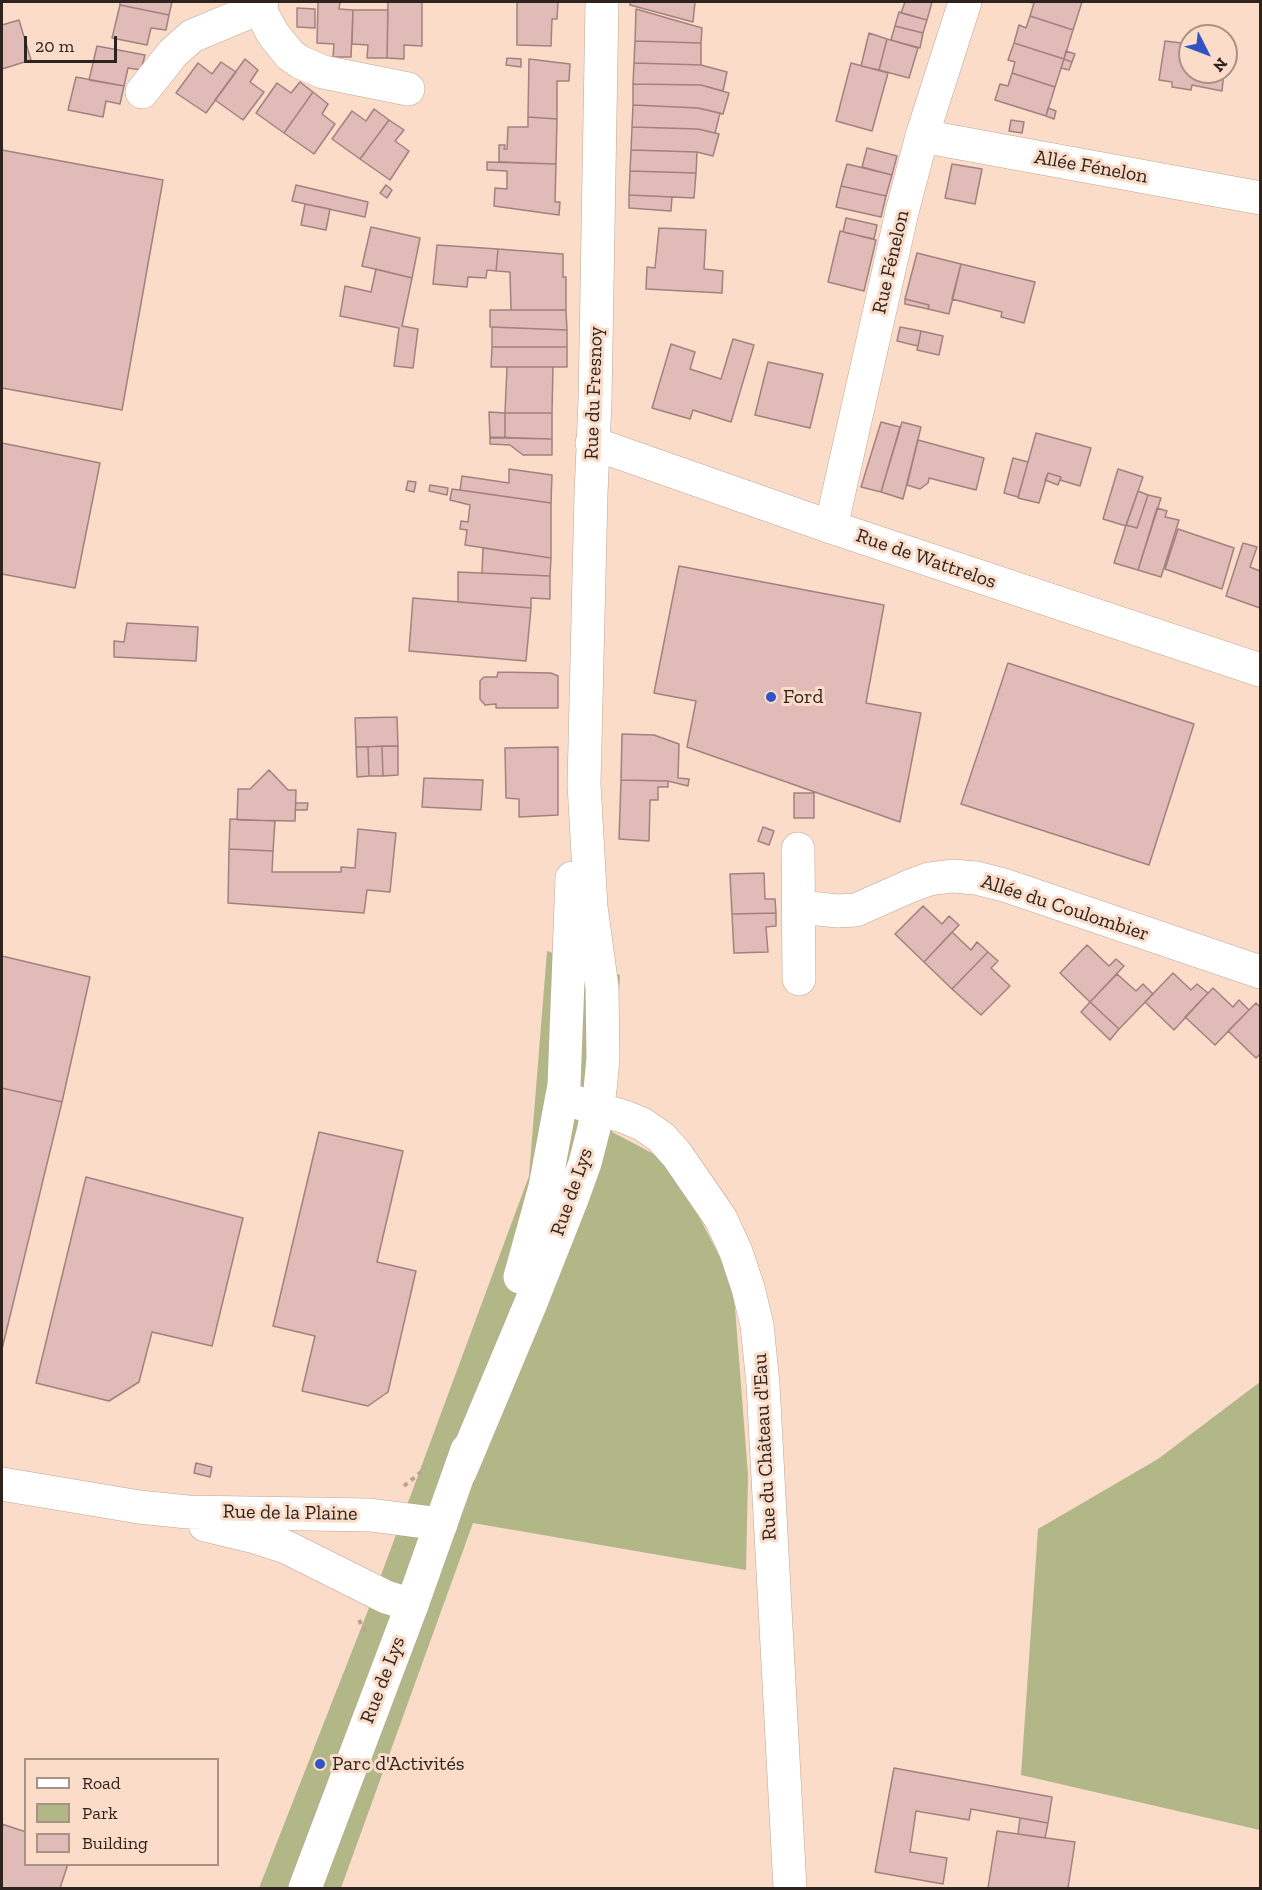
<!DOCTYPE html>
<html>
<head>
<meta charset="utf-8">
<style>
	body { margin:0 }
	#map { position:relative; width:1262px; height:1890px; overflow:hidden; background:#fadcc9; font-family:"Zilla Slab",serif }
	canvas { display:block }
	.frame { position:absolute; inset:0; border:3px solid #2f241d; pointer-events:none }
	.legend { position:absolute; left:24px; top:1758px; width:195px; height:108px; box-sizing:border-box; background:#fadcc9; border:2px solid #a99284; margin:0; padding:8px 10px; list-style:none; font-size:18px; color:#2f241d }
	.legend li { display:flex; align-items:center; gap:12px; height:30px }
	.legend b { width:30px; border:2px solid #a99284 }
	.north { position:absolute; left:1178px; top:24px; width:60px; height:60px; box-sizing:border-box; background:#fadcc9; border:2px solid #a99284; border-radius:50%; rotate:132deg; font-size:16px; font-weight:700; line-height:24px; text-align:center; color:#2f241d }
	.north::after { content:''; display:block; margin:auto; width:21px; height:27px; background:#3352c3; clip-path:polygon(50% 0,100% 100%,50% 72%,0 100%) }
	.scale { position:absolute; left:24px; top:36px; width:93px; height:27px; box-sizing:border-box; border:3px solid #2f241d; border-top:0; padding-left:8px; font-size:18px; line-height:21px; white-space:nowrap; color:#2f241d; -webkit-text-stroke:4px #fadcc9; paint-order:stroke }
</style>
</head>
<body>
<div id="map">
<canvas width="1262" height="1890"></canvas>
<div class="frame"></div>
<ul class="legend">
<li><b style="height:8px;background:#fff"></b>Road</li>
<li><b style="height:16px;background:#b1b787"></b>Park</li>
<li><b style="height:16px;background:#e0bbb7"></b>Building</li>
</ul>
<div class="north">N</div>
<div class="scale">20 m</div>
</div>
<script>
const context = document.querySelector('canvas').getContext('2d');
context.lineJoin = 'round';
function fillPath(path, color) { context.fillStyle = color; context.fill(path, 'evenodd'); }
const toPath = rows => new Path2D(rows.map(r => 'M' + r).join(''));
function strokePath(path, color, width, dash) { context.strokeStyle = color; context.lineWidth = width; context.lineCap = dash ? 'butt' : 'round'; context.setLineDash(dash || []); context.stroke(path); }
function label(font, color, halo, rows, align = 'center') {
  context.font = font + ' "Zilla Slab",serif'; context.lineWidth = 6; context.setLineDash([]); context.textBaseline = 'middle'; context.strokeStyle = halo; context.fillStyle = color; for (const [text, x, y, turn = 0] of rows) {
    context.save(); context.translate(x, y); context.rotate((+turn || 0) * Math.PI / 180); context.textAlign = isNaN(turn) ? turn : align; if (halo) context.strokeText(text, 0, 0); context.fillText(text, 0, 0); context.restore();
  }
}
fillPath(toPath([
	[547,951,620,975,612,1132,671,1163,733,1282,748,1475,746,1570,473,1523,341,1888,259,1888,367,1613,529,1176],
	[1260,1382,1260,1830,1021,1775,1038,1529,1158,1459]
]), '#b1b787');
const building = toPath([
	[120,2,172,2,169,15,120,5,120,2],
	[318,2,340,2,339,9,353,10,351,57,333,57,334,44,317,43,318,2],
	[388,2,422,2,422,46,404,45,404,59,387,58,388,2],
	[517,2,558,2,557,19,552,19,551,46,517,45,517,2],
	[630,2,695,2,693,22,630,5,630,2],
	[905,2,932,2,927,20,901,13,905,2],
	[1028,2,1082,2,1073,30,1030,16,1034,3,1028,2],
	[120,5,169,15,166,30,151,28,147,45,112,38,120,5],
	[297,8,315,9,315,28,297,27,297,8],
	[636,9,702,28,701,43,635,41,636,9],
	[353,10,388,10,387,58,367,58,368,45,352,44,353,10],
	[899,12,927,20,923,33,895,26,899,12],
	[1030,16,1073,30,1064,59,1014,43,1019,25,1026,28,1030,16],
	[19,20,31,60,2,69,2,25,19,20],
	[895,26,923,33,920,48,891,40,895,26],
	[869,33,887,39,879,70,861,66,869,33],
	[887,39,918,48,909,78,879,70,887,39],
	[635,41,701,43,701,65,634,63,635,41],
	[1165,41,1190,44,1190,72,1224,72,1222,91,1192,85,1191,90,1172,87,1172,82,1159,80,1165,41],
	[1014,43,1064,59,1055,87,1012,73,1015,62,1008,60,1014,43],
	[97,46,145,55,141,70,128,68,124,86,89,80,97,46],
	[1066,51,1075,54,1072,62,1064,59,1066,51],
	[507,58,521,59,521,67,506,65,507,58],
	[245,59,258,70,250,82,264,92,243,120,215,100,245,59],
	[529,59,570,64,569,81,557,81,557,119,528,117,529,59],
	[1064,59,1072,62,1069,70,1061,68,1064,59],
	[221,62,236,72,206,113,176,93,198,63,212,74,221,62],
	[634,63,701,65,727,72,723,91,701,85,633,84,634,63],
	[851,63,888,73,872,131,836,121,851,63],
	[1012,73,1055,87,1046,116,995,100,1000,84,1008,86,1012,73],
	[76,77,124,86,120,104,106,101,103,117,68,110,76,77],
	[300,82,313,92,284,133,256,113,277,83,291,93,300,82],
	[633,84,701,85,729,93,723,114,698,108,633,105,633,84],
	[313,92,328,104,322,114,335,124,314,154,284,133,313,92],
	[633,105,698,108,720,113,715,133,698,129,632,127,633,105],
	[1048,108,1056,111,1054,119,1046,116,1048,108],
	[374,109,389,120,360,159,332,139,352,111,366,121,374,109],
	[528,117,557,119,556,164,499,162,499,145,505,145,504,149,507,149,508,127,528,127,528,117],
	[389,120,404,130,395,141,409,151,390,180,360,159,389,120],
	[1011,120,1024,122,1022,133,1009,131,1011,120],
	[632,127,698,129,719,134,713,156,697,152,631,150,632,127],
	[867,148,897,156,892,175,862,167,867,148],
	[2,150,163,180,122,410,2,388,2,150],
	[631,150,697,152,696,173,630,171,631,150],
	[487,162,556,164,555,202,560,202,559,215,494,206,495,188,507,189,507,171,487,170,487,162],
	[847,164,892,175,886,196,841,186,847,164],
	[952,164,982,169,975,204,945,198,952,164],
	[630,171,696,173,694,198,629,195,630,171],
	[296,185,368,202,365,217,292,201,296,185],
	[386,185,392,190,387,198,380,193,386,185],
	[841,186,886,196,881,217,836,207,841,186],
	[629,195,672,197,671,211,629,208,629,195],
	[305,204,330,209,326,230,301,225,305,204],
	[846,218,877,225,874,239,843,232,846,218],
	[371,227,420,238,412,278,362,266,371,227],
	[659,228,706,230,704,269,723,271,722,293,646,289,647,267,655,268,659,228],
	[840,231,876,240,864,291,828,282,840,231],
	[437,245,498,249,496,271,487,270,486,278,468,277,467,287,433,284,437,245],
	[498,249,563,254,563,277,566,277,566,310,511,310,510,272,496,271,498,249],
	[917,253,961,264,949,314,928,309,929,305,905,299,917,253],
	[961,264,1035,282,1024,323,1001,317,1002,312,952,299,961,264],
	[376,269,412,278,402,326,418,329,413,368,394,366,399,328,340,316,345,286,371,292,376,269],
	[905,299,929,305,928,309,905,304,905,299],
	[490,310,566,310,567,330,490,327,490,310],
	[492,327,567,330,567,347,492,347,492,327],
	[900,327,921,331,918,346,897,341,900,327],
	[921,331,943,336,939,355,917,350,921,331],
	[733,339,754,345,731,422,693,410,690,419,652,408,671,344,695,352,690,369,721,379,733,339],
	[492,347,567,347,567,367,491,367,492,347],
	[768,362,823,374,810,428,755,415,768,362],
	[507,367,553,367,552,413,505,413,507,367],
	[489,412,505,413,505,438,490,438,489,412],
	[505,413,552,413,552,439,505,438,505,413],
	[881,422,900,427,881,492,861,487,881,422],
	[902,422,921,427,903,499,881,492,902,422],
	[1036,433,1091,448,1080,486,1060,480,1061,477,1048,473,1039,503,1018,498,1036,433],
	[490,437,552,439,552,455,523,455,510,445,490,444,490,437],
	[918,440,984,458,976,490,929,478,928,483,920,489,907,485,918,440],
	[2,443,100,463,75,588,2,574,2,443],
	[1013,458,1028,462,1018,497,1004,493,1013,458],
	[509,469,552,475,551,503,460,490,462,476,509,483,509,469],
	[1118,469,1143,477,1126,526,1103,519,1118,469],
	[1048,473,1061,477,1058,485,1045,480,1048,473],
	[408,481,416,482,414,492,406,490,408,481],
	[430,485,448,488,447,495,429,491,430,485],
	[452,489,551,503,551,558,465,545,467,530,460,529,461,521,468,522,470,505,450,500,452,489],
	[1138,491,1148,495,1137,528,1126,525,1138,491],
	[1148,495,1161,498,1138,570,1114,563,1126,525,1137,528,1148,495],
	[1157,508,1167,511,1165,517,1179,520,1161,577,1138,570,1157,508],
	[1178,529,1234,548,1222,589,1165,569,1178,529],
	[1243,543,1257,547,1250,567,1260,571,1260,608,1226,596,1243,543],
	[483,548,551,558,550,576,482,573,483,548],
	[679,566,884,605,866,703,921,713,900,822,687,747,696,701,654,693,679,566],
	[458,572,550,576,550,599,531,598,531,608,458,602,458,572],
	[413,598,531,608,526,661,409,651,413,598],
	[127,623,198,627,196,661,114,657,114,641,124,642,127,623],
	[1008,663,1194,724,1149,865,961,804,1008,663],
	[498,672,551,673,558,676,558,708,496,708,496,704,485,705,480,699,480,681,484,677,497,677,498,672],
	[397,717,398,746,356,747,355,718,397,717],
	[622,734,654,735,679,744,678,778,689,779,688,786,668,781,621,780,622,734],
	[382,746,398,746,398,775,383,776,382,746],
	[382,746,383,776,369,776,368,747,382,746],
	[356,747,368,747,369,776,357,777,356,747],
	[558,747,558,815,519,817,519,799,506,798,505,748,558,747],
	[269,770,288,790,296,790,295,821,237,820,238,789,250,789,269,770],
	[424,778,483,780,481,810,422,807,424,778],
	[621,780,668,781,668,787,658,787,658,800,650,800,649,841,619,839,621,780],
	[794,793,814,793,814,818,794,818,794,793],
	[296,803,308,803,307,810,295,810,296,803],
	[230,819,275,821,273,851,229,849,230,819],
	[763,827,774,831,769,845,758,841,763,827],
	[358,829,396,833,390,892,367,890,364,913,228,903,229,849,273,851,272,872,341,872,341,867,355,868,358,829],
	[764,873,765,899,775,899,776,913,732,914,730,874,764,873],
	[923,906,942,924,949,916,959,925,924,962,895,934,923,906],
	[776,913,776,926,766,927,768,952,734,953,732,914,776,913],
	[952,932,971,950,977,942,988,952,952,989,924,962,952,932],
	[1087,945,1109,966,1116,959,1124,966,1090,1002,1060,973,1087,945],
	[988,952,998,961,991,968,1010,986,981,1015,952,989,988,952],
	[2,956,90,977,62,1102,2,1088,2,956],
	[1173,973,1191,990,1197,984,1208,993,1174,1030,1145,1002,1173,973],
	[1117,974,1136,991,1143,984,1153,994,1119,1029,1090,1002,1117,974],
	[1213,988,1233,1007,1239,1000,1249,1010,1215,1045,1185,1017,1213,988],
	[1090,1002,1119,1029,1110,1040,1081,1012,1090,1002],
	[1256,1003,1260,1007,1260,1054,1256,1058,1228,1031,1256,1003],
	[2,1088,62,1102,2,1349,2,1088],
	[319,1132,403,1151,377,1262,416,1271,388,1392,368,1406,302,1391,315,1336,273,1326,319,1132],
	[86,1177,243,1218,212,1346,152,1332,139,1382,109,1401,36,1383,86,1177],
	[196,1463,212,1467,210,1477,194,1473,196,1463],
	[894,1768,1052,1797,1048,1823,971,1809,969,1820,916,1811,910,1852,947,1858,943,1884,875,1872,894,1768],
	[1020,1818,1048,1823,1045,1838,1018,1834,1020,1818],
	[2,1824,26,1832,26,1864,68,1864,60,1888,2,1888,2,1824],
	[997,1831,1075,1842,1068,1888,988,1888,997,1831]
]);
fillPath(building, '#e0bbb7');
strokePath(building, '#a3817e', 1.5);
const minor = toPath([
	[262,2,259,8,273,34,290,55,300,62,323,72,408,89],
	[142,92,173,53,192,36,259,8],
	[922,136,1260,198],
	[831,527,902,212,922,136,965,2],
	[798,849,799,979],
	[799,907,838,911,856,910,910,886,929,879,952,876,976,878,1004,885,1260,972],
	[562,1098,625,1117,642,1124,661,1137,677,1155,721,1219,736,1252,748,1288,757,1325,763,1384,790,1888],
	[2,1484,139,1507,188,1512,370,1515,441,1524],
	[205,1525,255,1537,286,1547,386,1597,412,1605]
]);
const tertiary = toPath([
	[592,443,831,527,1260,670],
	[520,1277,545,1187,564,1085,572,878],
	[460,1472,530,1305,572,1199,585,1163,594,1128,600,1090,603,1058,602,987,591,907,584,784,591,494,595,401,602,2],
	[305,1888,412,1605,467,1450]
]);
strokePath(minor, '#c0a492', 34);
strokePath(tertiary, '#c0a492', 34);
strokePath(toPath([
	[404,1486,426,1468],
	[359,1620,367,1635]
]), '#bba393', 4, [4.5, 4.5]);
strokePath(minor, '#fff', 33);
strokePath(tertiary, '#fff', 33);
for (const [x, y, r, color] of [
	[771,697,6,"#3352c3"],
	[320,1764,6,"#3352c3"]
]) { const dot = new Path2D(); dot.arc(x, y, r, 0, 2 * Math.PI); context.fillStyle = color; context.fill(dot); strokePath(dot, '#fadcc9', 2); }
label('20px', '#2f241d', '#fadcc9', [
	["Allée Fénelon",1091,167,10],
	["Rue Fénelon",891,262,-77],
	["Rue du Fresnoy",594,393,-88],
	["Rue de Wattrelos",926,559,19],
	["Allée du Coulombier",1065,908,18],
	["Rue de Lys",572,1192,-71],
	["Rue du Château d'Eau",765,1447,-93],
	["Rue de la Plaine",290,1513,1],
	["Rue de Lys",383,1680,-69]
]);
label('20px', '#2f241d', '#fadcc9', [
	["Ford",783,697],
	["Parc d'Activités",332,1764]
], 'left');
</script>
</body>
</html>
